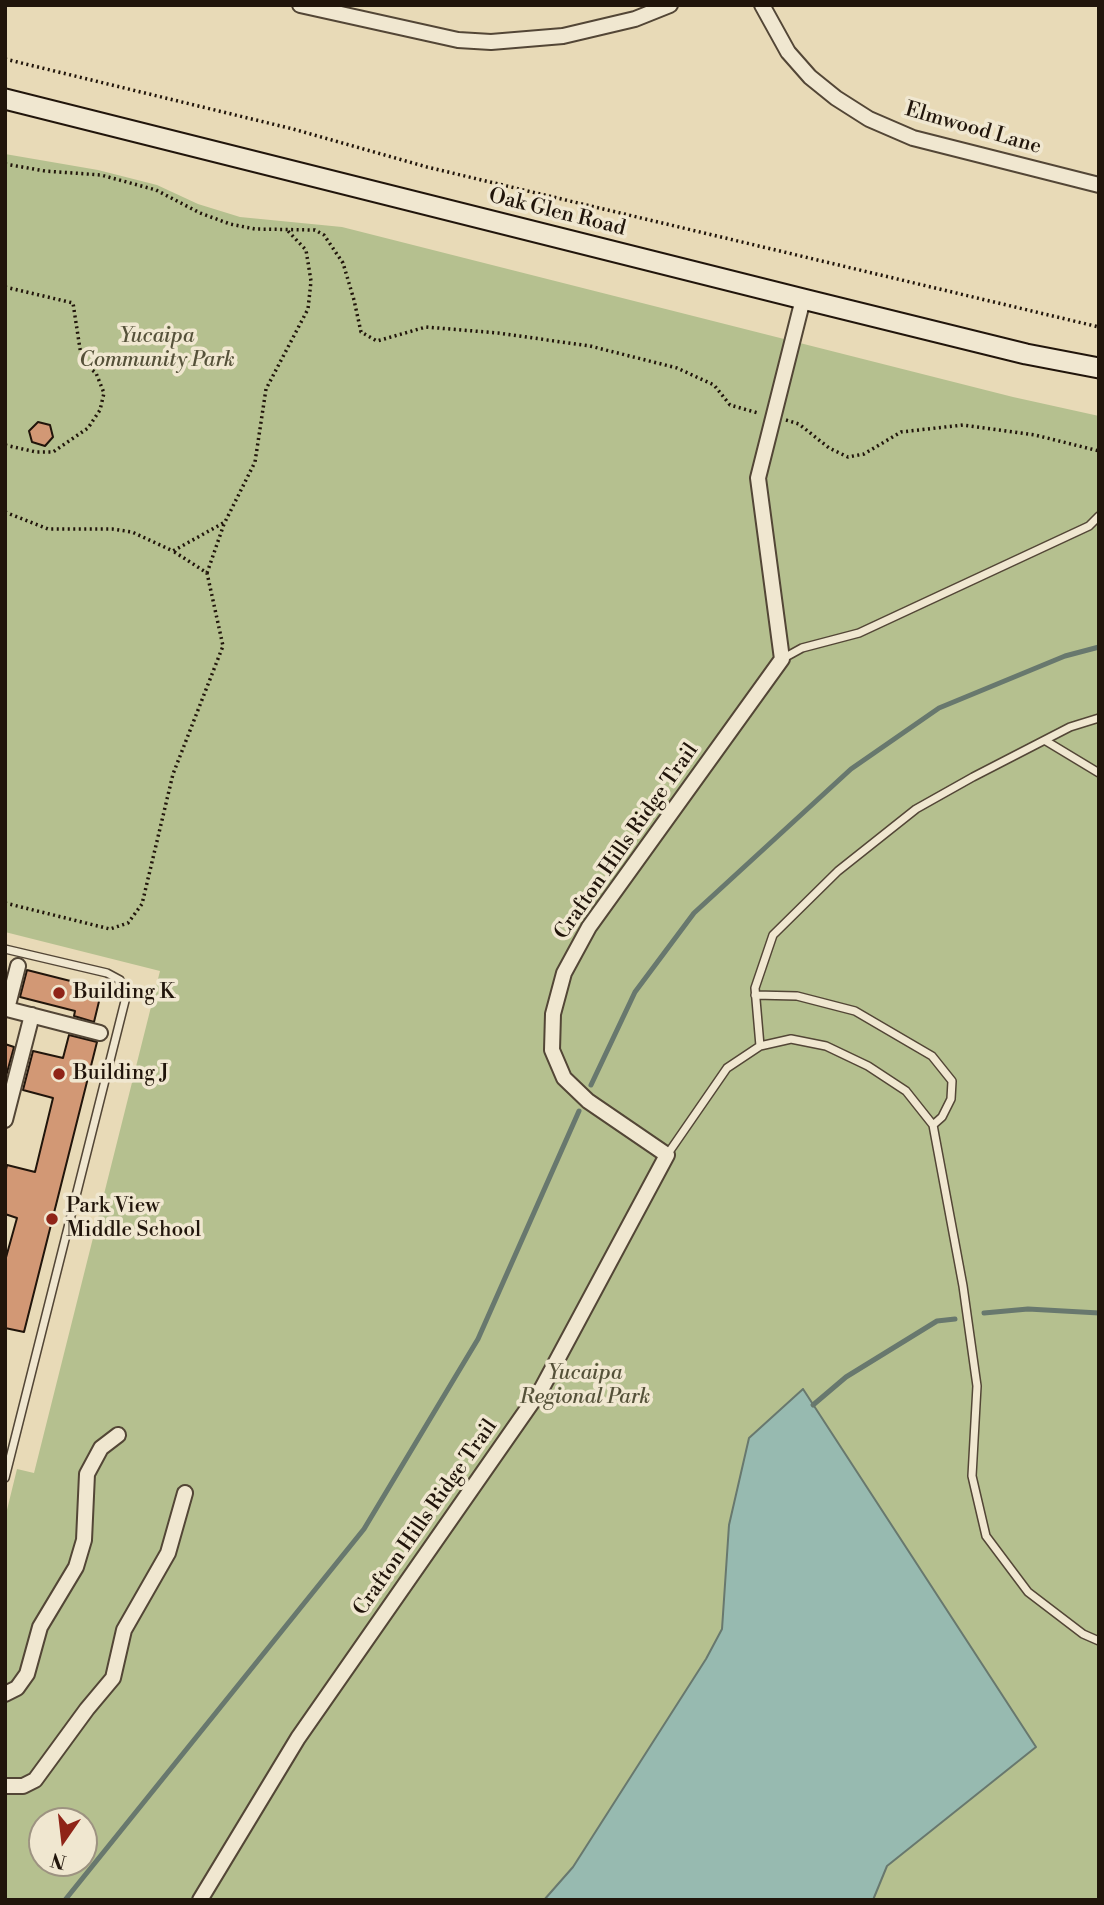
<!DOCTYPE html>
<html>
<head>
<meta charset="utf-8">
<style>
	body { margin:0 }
	#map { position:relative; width:1104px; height:1905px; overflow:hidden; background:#e8dab7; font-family:"Libre Bodoni",serif }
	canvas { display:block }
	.frame { position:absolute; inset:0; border:7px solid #21150b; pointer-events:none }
	.north { position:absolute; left:28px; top:1807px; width:70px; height:70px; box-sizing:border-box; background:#f0e7d0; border:2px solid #9d9381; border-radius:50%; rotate:194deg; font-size:19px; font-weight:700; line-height:28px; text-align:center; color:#21150b }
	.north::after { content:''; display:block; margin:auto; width:24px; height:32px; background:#8f2418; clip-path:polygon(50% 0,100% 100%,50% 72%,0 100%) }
</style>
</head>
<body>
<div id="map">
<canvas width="1104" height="1905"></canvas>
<div class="frame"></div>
<div class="north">N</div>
</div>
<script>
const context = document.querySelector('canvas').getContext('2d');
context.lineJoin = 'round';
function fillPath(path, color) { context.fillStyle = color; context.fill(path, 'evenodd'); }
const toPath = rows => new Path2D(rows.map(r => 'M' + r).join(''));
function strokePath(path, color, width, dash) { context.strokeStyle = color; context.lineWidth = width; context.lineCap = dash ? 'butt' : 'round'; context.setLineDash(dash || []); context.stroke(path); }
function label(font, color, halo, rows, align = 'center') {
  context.font = font + ' "Libre Bodoni",serif'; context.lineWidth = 7; context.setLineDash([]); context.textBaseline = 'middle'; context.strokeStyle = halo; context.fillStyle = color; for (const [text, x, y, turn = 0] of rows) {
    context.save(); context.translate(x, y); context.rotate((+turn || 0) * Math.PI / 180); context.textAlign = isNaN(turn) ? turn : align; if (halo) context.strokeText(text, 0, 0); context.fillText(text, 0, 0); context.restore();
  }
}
fillPath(toPath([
	[5,154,98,170,157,185,198,204,240,217,342,227,1013,397,1099,416,1099,1900,5,1900,5,1518,17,1469,34,1473,160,971,5,932],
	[42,1821,84,1821,84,1863,42,1863]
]), '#b5c08f');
const water = toPath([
	[803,1389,1036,1747,887,1866,873,1900,544,1900,573,1867,706,1659,722,1629,729,1525,749,1438,803,1389]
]);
fillPath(water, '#97bab0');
strokePath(water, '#68786e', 2);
strokePath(toPath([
	[591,1085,635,992,694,913,851,769,939,708,1065,656,1099,647],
	[984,1313,1028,1309,1099,1313],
	[813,1405,846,1377,937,1321,955,1319],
	[65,1900,364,1529,478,1339,579,1111]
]), '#68786e', 5);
const building = toPath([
	[38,422,50,425,53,437,45,446,32,442,29,431,38,422],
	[27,970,102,989,94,1022,74,1016,75,1011,20,997,27,970],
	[69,1035,97,1042,24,1332,5,1328,5,1261,17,1218,5,1214,5,1174,7,1165,35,1172,53,1098,23,1090,33,1051,63,1058,69,1035],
	[5,1044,14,1047,5,1080,5,1044]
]);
fillPath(building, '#d29875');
strokePath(building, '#21150b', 2);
const lane = toPath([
	[782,659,802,648,859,633,1089,526,1099,516],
	[1046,741,1099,773],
	[5,949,107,973,120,980,127,993,5,1478],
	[755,995,797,996,855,1011,932,1056,952,1081,951,1099,942,1117,933,1125],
	[760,1046,755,988,773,935,838,871,916,809,973,777,1070,727,1099,718],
	[667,1155,727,1068,760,1046,791,1039,826,1046,868,1066,906,1091,933,1125,963,1286,977,1386,972,1476,986,1536,1028,1592,1083,1634,1099,1641]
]);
const street = toPath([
	[300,5,458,40,491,42,563,36,635,19,670,5],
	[762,5,788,52,810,77,836,98,869,119,913,138,1099,185],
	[18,966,7,1009,100,1033],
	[5,1120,32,1015],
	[5,1694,17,1688,27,1674,40,1627,76,1567,84,1540,87,1474,101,1448,118,1435],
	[5,1786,23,1786,35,1780,87,1709,113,1678,124,1630,168,1553,185,1493],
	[200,1900,298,1738,542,1388,667,1155,588,1101,564,1078,552,1050,553,1014,564,973,589,927,782,659,758,478,803,299]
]);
const secondary = toPath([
	[5,99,803,299,1026,354,1099,368]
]);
strokePath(lane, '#534636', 10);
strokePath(street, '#534636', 18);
strokePath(secondary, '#21150b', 23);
strokePath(toPath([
	[5,59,293,129,427,167,1099,327],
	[5,164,45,171,101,175,156,190,200,213,230,224,255,229,315,230,324,235,343,263,354,300,361,332,377,341,426,327,498,333,590,346,677,368,714,385,730,405,758,413],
	[5,287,73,303,82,362,96,373,104,393,100,410,88,428,53,452,36,452,5,445],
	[786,420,799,424,829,448,848,457,864,454,901,432,963,425,1035,435,1099,451],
	[5,512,48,529,112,529,132,532,173,551,225,522,255,462,266,389,308,309,311,281,306,250,287,230],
	[207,573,224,524],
	[5,903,110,929,128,923,142,904,173,774,223,646,207,573,173,551]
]), '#21150b', 3.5, [2, 3.5]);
strokePath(lane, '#f0e7d0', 7);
strokePath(street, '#f0e7d0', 14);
strokePath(secondary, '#f0e7d0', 19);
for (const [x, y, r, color] of [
	[59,993,7,"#8f2418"],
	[59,1074,7,"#8f2418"],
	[52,1219,7,"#8f2418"]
]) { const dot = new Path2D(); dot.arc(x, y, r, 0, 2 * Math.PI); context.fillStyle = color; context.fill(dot); strokePath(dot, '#f0e7d0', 2.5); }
label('21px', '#21150b', '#f0e7d0', [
	["Elmwood Lane",973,129,16],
	["Oak Glen Road",557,213,14],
	["Crafton Hills Ridge Trail",627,842,-55],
	["Crafton Hills Ridge Trail",426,1518,-55]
]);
label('italic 21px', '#555139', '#f0e7d0', [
	["Yucaipa",157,337],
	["Community Park",157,361],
	["Yucaipa",585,1374],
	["Regional Park",585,1398]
]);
label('21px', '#21150b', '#f0e7d0', [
	["Building K",73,993],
	["Building J",73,1074],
	["Park View",66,1207],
	["Middle School",66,1231]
], 'left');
</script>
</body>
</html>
